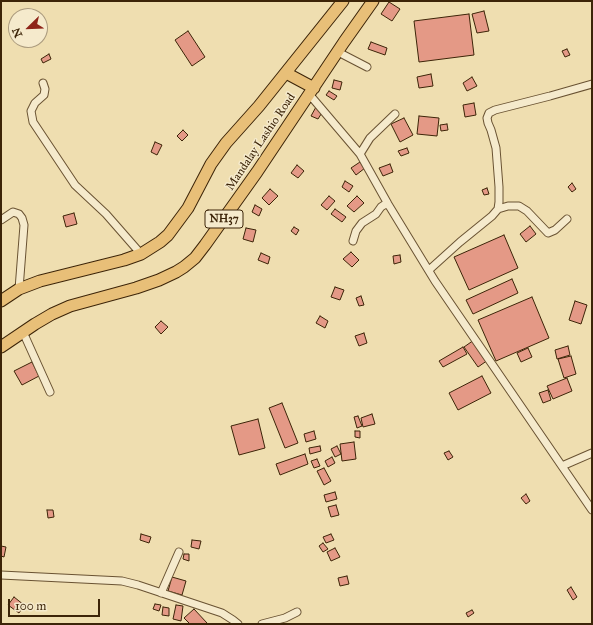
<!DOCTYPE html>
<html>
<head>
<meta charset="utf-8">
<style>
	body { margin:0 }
	#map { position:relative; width:593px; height:625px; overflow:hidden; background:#efdeb0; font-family:"IM FELL Great Primer",serif }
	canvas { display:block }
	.frame { position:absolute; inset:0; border:2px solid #3c2408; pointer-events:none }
	.north { position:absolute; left:8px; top:8px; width:40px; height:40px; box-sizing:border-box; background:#f5eacc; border:1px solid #ab9b7e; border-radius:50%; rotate:247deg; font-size:11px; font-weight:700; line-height:16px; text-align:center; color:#3c2408 }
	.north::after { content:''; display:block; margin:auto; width:14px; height:18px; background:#8f2418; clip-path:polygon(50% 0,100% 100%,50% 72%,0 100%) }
	.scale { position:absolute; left:8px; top:599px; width:92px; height:18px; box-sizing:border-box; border:2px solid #3c2408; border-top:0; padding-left:5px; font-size:12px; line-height:14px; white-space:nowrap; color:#3c2408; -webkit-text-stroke:3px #f5eacc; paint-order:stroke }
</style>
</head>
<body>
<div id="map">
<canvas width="593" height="625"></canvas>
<div class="frame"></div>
<div class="north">N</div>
<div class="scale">100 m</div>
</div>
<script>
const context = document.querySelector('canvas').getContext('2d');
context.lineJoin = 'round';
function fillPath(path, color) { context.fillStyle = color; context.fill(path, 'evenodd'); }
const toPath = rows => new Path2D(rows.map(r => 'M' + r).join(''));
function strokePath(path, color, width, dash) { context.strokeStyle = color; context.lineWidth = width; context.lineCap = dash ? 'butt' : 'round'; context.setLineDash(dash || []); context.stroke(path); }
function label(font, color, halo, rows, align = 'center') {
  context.font = font + ' "IM FELL Great Primer",serif'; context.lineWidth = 3; context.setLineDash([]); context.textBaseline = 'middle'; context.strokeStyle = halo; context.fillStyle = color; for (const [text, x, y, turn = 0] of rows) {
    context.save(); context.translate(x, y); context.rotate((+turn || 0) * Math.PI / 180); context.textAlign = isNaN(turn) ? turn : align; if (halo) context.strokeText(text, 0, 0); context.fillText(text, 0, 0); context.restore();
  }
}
const building = toPath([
	[389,2,400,9,392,21,381,14,389,2],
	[484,11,489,31,477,33,472,14,484,11],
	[469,14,474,55,419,62,414,21,469,14],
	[188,31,205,57,192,66,175,40,188,31],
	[371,42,387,48,385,55,368,49,371,42],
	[567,49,570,55,565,57,562,51,567,49],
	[49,54,51,59,43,63,41,59,49,54],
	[431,74,433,86,419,88,417,77,431,74],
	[472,77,477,86,467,91,463,83,472,77],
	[334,80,342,82,340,90,332,88,334,80],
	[329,91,337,96,334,100,326,95,329,91],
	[474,103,476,115,465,117,463,105,474,103],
	[316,107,323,111,318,119,311,116,316,107],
	[419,116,439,118,437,136,417,134,419,116],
	[404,118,413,135,400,142,391,124,404,118],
	[447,124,448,130,441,131,440,125,447,124],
	[183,130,188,135,182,141,177,136,183,130],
	[155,142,162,145,157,155,151,152,155,142],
	[407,148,409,153,401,156,398,151,407,148],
	[360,162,365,168,356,175,351,168,360,162],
	[390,164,393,172,383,176,379,168,390,164],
	[297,165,304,171,298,178,291,173,297,165],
	[345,181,353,186,349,192,342,187,345,181],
	[572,183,576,189,572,192,568,187,572,183],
	[487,188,489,194,484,195,482,190,487,188],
	[270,189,278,196,269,205,262,198,270,189],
	[329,196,335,201,327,210,321,205,329,196],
	[357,196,364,203,354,212,347,206,357,196],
	[255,205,262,209,259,216,252,212,255,205],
	[335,209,346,217,342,222,331,214,335,209],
	[74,213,77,224,66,227,63,216,74,213],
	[530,226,536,234,526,242,520,234,530,226],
	[294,227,299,230,296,235,291,231,294,227],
	[246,228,256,230,253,242,243,239,246,228],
	[504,235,518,268,469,290,454,257,504,235],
	[351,252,359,260,352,267,343,259,351,252],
	[261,253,270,257,268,264,258,260,261,253],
	[400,255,401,262,394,264,393,256,400,255],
	[512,279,518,293,473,314,466,300,512,279],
	[335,287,344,290,340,300,331,297,335,287],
	[361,296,364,305,359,306,356,298,361,296],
	[532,297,549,338,496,361,478,320,532,297],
	[575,301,587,305,581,324,569,320,575,301],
	[320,316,328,321,325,328,316,323,320,316],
	[161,321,168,327,161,334,155,327,161,321],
	[364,333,367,343,359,346,355,336,364,333],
	[474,340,488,360,478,367,464,347,474,340],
	[568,346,570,355,557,359,555,350,568,346],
	[463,347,467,354,443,367,439,361,463,347],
	[528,348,532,357,521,362,517,353,528,348],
	[571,356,576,374,564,378,558,359,571,356],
	[32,362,39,376,22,385,14,371,32,362],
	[482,376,491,393,458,410,449,393,482,376],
	[567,378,572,391,553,399,547,386,567,378],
	[548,390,551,400,543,403,539,393,548,390],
	[282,403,298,443,285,448,269,408,282,403],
	[372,414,375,424,363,427,361,418,372,414],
	[358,416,362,426,357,428,354,417,358,416],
	[258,419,265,448,239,455,231,426,258,419],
	[314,431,316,439,306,442,304,434,314,431],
	[355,431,360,431,360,438,355,437,355,431],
	[354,442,356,459,342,461,340,444,354,442],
	[320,446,321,451,310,454,309,448,320,446],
	[337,446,341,454,335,457,331,449,337,446],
	[449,451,453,457,448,460,444,453,449,451],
	[305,454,308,464,280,475,276,464,305,454],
	[332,457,335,463,328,467,325,461,332,457],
	[317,459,320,466,314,468,311,461,317,459],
	[324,468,331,481,324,485,317,471,324,468],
	[335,492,337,499,326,502,324,495,335,492],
	[526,494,530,501,526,504,521,498,526,494],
	[336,505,339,515,331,517,328,507,336,505],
	[47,510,53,510,54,517,48,518,47,510],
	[141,534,151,537,149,543,140,540,141,534],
	[331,534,334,540,326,543,323,537,331,534],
	[192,540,201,541,199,549,191,547,192,540],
	[323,543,328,549,323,552,319,546,323,543],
	[1,546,6,547,4,557,1,556,1,546],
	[335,548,340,557,331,561,327,552,335,548],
	[184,554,189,554,189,561,183,559,184,554],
	[347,576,349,584,340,586,338,578,347,576],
	[172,577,186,581,182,595,168,591,172,577],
	[571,587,577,597,573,600,567,590,571,587],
	[14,597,24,605,19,613,8,605,14,597],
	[155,604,161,605,159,611,153,609,155,604],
	[176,605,183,606,181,621,173,619,176,605],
	[163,607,169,608,169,616,162,615,163,607],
	[194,609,207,623,206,624,190,624,184,618,194,609],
	[472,610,474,613,468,617,466,613,472,610]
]);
fillPath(building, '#e49986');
strokePath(building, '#3c2408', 1);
const minor = toPath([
	[338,52,367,67],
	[43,83,45,89,44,95,35,103,31,111,33,122,75,185,106,214,141,254],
	[309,94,360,154,388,204,435,281,592,510],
	[360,154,370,138,395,114],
	[498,209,508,206,519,206,527,211,548,233,555,230,567,219],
	[1,220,13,212,19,214,22,218,24,225,19,289],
	[353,241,356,231,362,223,376,214,381,207,384,205,388,204],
	[429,270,460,242,492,216,498,209,499,202,499,187,496,148,491,130,488,123,487,118,489,113,495,110,550,96,592,84],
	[23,332,50,392],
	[562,466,592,453],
	[1,575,122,581,138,585,222,613,233,620,238,624],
	[161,593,179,552],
	[262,624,285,618,297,612]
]);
const trunk = toPath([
	[286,73,314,88],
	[1,301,19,289,40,281,124,260,141,254,160,242,168,235,188,208,211,164,226,143,259,106,343,1],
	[1,347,35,324,52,314,70,306,136,288,159,280,176,272,184,267,195,258,205,245,257,172,344,42,373,1]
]);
strokePath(minor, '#695232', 9);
strokePath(trunk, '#3c2408', 13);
strokePath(minor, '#f5eacc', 7);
strokePath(trunk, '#e8bf78', 11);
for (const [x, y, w] of [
	[224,219,38]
]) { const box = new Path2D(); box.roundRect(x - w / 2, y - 9, w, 18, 3); context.fillStyle = '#f5eacc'; context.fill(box); strokePath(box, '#3c2408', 1); }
label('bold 11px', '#3c2408', null, [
	["NH37",224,219]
]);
label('12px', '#3c2408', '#f5eacc', [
	["Mandalay Lashio Road",261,142,-56]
]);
</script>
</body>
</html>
